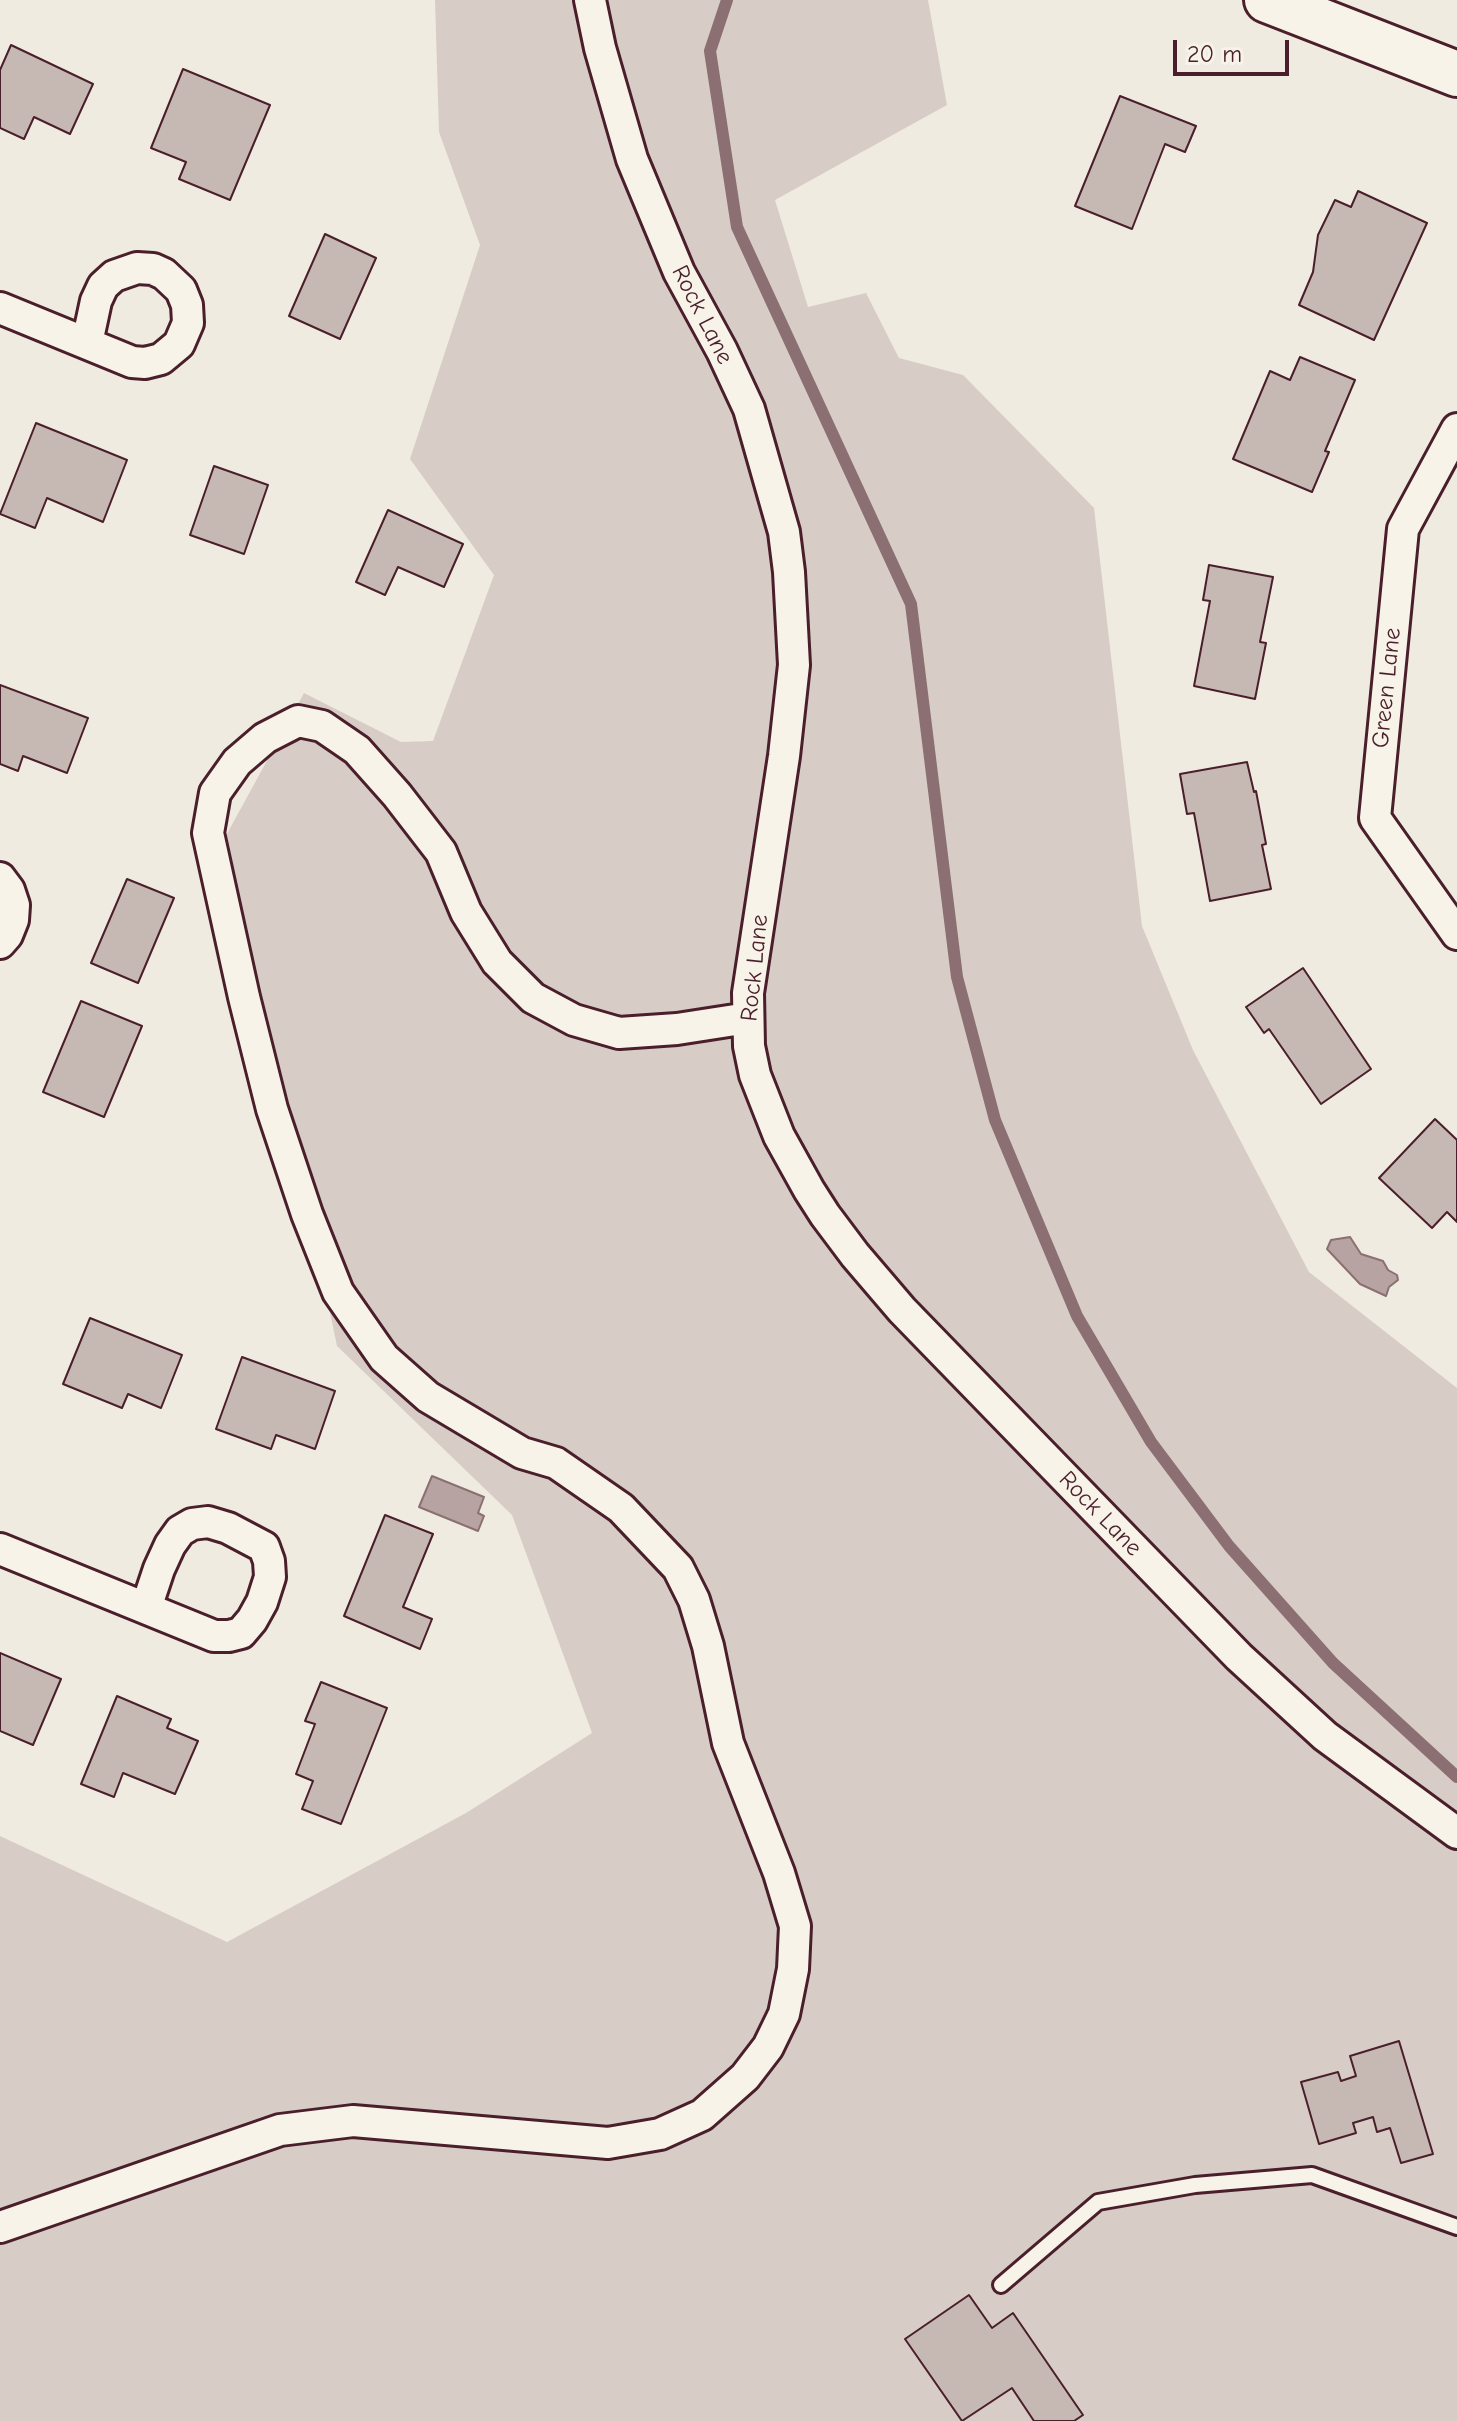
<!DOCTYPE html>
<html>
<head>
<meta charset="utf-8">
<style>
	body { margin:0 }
	#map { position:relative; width:1457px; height:2421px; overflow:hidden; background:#f0ebe0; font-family:"Comic Neue",sans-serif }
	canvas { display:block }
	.scale { position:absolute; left:1173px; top:40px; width:116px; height:36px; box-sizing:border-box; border:4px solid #4a1f2b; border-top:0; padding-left:10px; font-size:24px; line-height:28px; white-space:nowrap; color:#4a1f2b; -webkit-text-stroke:6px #f7f3e8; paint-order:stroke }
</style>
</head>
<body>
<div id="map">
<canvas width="1457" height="2421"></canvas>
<div class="scale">20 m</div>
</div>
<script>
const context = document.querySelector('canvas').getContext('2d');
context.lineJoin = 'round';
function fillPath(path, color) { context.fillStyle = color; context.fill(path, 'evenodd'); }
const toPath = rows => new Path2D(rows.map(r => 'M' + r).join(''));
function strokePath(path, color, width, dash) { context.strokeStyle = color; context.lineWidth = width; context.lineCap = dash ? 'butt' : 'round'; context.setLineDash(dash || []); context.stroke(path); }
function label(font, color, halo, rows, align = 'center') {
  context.font = font + ' "Comic Neue",sans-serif'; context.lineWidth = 6; context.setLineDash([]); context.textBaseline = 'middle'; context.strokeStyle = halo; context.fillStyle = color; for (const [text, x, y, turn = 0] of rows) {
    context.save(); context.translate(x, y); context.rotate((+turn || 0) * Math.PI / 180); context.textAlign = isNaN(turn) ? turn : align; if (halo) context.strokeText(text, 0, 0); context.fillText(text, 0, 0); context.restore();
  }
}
fillPath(toPath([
	[435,0,928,0,947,105,775,200,808,307,866,293,899,358,963,375,1094,508,1142,926,1193,1050,1309,1272,1457,1388,1457,2421,0,2421,0,1836,227,1942,466,1813,592,1733,512,1515,337,1346,299,1164,234,911,223,841,304,693,401,742,433,741,494,575,410,459,480,245,439,132]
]), '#d8cdc6');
const water = toPath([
	[1350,1237,1361,1254,1383,1261,1388,1270,1397,1275,1398,1280,1389,1287,1386,1296,1360,1284,1327,1249,1331,1240,1350,1237],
	[432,1476,484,1497,478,1513,484,1516,478,1531,419,1507,432,1476]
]);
fillPath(water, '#b7a4a2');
strokePath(water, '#8b6f72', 2);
strokePath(toPath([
	[727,0,710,51,737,227,911,604,957,977,995,1120,1077,1316,1151,1442,1229,1546,1333,1663,1457,1777]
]), '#8b6f72', 12);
const building = toPath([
	[11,45,93,84,70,134,34,117,24,139,0,128,0,70,11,45],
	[183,69,270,105,230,200,179,179,186,162,151,148,183,69],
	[1120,96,1196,126,1185,152,1165,144,1132,229,1075,206,1120,96],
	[1358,191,1427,223,1374,340,1299,305,1313,272,1318,235,1335,200,1351,207,1358,191],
	[325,234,376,258,340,339,289,316,325,234],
	[1300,357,1355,380,1325,451,1329,452,1312,492,1233,459,1270,371,1290,380,1300,357],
	[36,423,127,460,103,522,47,498,35,528,0,514,36,423],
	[214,466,268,485,244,554,190,535,214,466],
	[388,510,463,544,444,587,398,567,385,595,356,582,388,510],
	[1209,565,1273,577,1260,642,1266,643,1255,699,1194,686,1210,601,1203,600,1209,565],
	[0,685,88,718,67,773,23,756,18,771,0,764,0,685],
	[1247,762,1254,792,1256,791,1266,844,1262,845,1271,889,1210,901,1194,813,1187,814,1180,774,1247,762],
	[127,879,174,898,138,983,91,963,127,879],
	[1303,968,1371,1069,1321,1104,1269,1029,1264,1033,1246,1007,1303,968],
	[81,1001,142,1026,104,1117,43,1092,81,1001],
	[1435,1119,1457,1140,1457,1222,1447,1212,1432,1228,1379,1178,1435,1119],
	[90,1318,182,1355,161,1408,128,1394,122,1408,63,1384,90,1318],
	[242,1357,335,1391,315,1449,276,1435,271,1449,216,1429,242,1357],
	[385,1515,433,1534,403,1607,432,1619,420,1649,344,1616,385,1515],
	[0,1653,61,1679,33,1745,0,1731,0,1653],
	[321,1682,387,1708,341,1824,302,1809,313,1781,296,1774,315,1724,305,1721,321,1682],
	[117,1696,171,1719,167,1728,198,1741,175,1794,123,1773,114,1797,81,1784,117,1696],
	[1399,2041,1433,2154,1401,2163,1390,2128,1377,2132,1373,2117,1353,2123,1356,2133,1319,2144,1301,2082,1338,2072,1341,2081,1356,2076,1350,2056,1399,2041],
	[969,2295,992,2328,1013,2313,1083,2415,1074,2421,1034,2421,1012,2388,962,2421,905,2339,969,2295]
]);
fillPath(building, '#c6b8b3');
strokePath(building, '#4a1f2b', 2);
const service = toPath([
	[1001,2285,1098,2202,1195,2185,1312,2175,1457,2227]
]);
const minor = toPath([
	[590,0,600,48,632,159,679,272,722,351,749,409,784,532,789,572,794,665,784,756,748,993,749,1046,755,1075,779,1136,809,1190,825,1215,855,1255,902,1310,1239,1657,1325,1736,1457,1833],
	[0,308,132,362,145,363,161,359,179,344,188,323,187,305,181,290,164,274,153,269,137,268,114,276,103,286,96,301,87,343],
	[1457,429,1403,529,1375,818,1457,934],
	[0,878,9,890,14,905,13,920,7,935,0,943],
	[0,1549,214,1636,229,1636,241,1633,252,1620,262,1602,270,1577,269,1561,264,1547,228,1528,208,1522,192,1524,180,1531,170,1545,159,1569,146,1608],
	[0,2227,280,2130,353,2121,608,2143,660,2134,702,2115,745,2077,768,2047,784,2014,793,1969,795,1926,779,1873,728,1743,708,1646,694,1600,678,1568,621,1508,556,1463,522,1453,428,1397,384,1358,338,1292,307,1214,272,1109,244,997,208,833,215,793,237,762,265,738,298,721,322,726,357,750,397,795,441,852,466,912,497,962,533,998,574,1020,619,1033,677,1029,748,1018]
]);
const primary = toPath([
	[1267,0,1457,74]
]);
strokePath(service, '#4a1f2b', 20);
strokePath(minor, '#4a1f2b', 36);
strokePath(primary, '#4a1f2b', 50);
strokePath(service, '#f7f3e8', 14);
strokePath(minor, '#f7f3e8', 30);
strokePath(primary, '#f7f3e8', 44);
label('24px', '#4a1f2b', '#f7f3e8', [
	["Rock Lane",702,315,63],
	["Green Lane",1387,688,-84],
	["Rock Lane",755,968,-84],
	["Rock Lane",1100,1514,46]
]);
</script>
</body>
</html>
